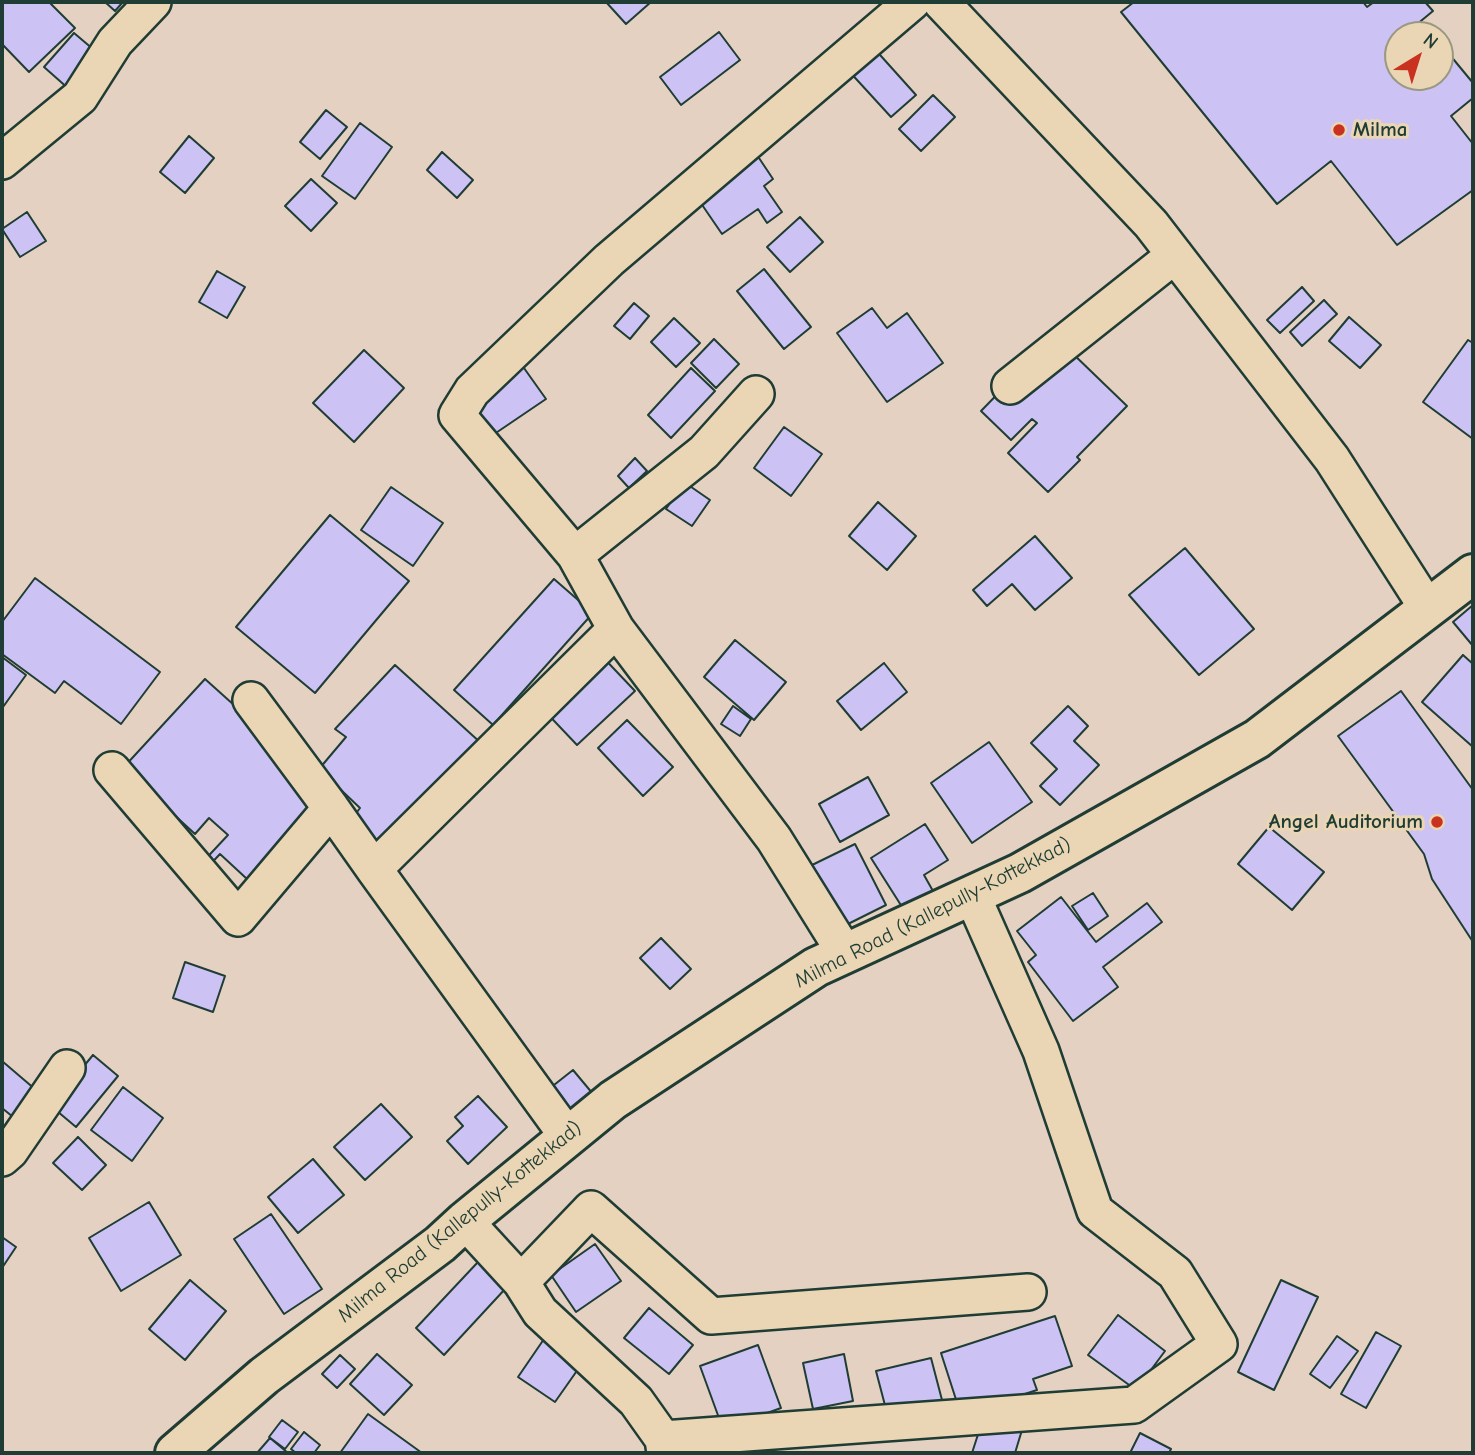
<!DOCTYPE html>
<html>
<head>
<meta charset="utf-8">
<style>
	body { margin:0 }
	#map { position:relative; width:1475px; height:1455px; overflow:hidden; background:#e4d1c1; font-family:"Comic Neue",sans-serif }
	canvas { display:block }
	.frame { position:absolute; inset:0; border:4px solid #1f3d34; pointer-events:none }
	.north { position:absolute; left:1384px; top:21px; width:70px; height:70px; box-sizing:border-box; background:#ead5b4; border:2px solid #999881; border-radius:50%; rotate:38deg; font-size:19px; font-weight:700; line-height:28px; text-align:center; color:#1f3d34 }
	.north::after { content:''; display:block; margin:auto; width:24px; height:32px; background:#c8321e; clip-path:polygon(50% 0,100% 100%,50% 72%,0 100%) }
</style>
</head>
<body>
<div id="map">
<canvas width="1475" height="1455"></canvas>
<div class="frame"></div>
<div class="north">N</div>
</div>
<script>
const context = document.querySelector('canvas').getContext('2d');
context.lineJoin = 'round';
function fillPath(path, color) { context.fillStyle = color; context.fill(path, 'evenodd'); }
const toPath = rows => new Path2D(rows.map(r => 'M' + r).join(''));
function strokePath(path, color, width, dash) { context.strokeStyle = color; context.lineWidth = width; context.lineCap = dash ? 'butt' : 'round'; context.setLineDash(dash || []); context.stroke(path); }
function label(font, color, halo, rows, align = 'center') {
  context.font = font + ' "Comic Neue",sans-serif'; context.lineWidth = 6; context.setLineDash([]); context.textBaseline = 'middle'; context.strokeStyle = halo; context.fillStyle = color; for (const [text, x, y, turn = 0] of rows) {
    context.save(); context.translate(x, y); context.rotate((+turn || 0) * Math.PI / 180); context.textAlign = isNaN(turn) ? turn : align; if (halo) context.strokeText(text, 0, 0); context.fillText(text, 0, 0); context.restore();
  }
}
const building = toPath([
	[2,2,49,2,75,28,29,72,2,44,2,2],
	[105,2,123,2,115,11,105,2],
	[606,2,651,2,626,24,606,2],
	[1134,2,1363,2,1367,7,1374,2,1425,2,1433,11,1410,30,1415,35,1398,35,1398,77,1440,77,1440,43,1473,83,1473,98,1451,116,1473,144,1473,190,1397,245,1331,161,1277,204,1121,12,1134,2],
	[719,32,740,60,681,105,660,77,719,32],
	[74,33,100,55,70,90,44,67,74,33],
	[872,46,916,95,891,117,847,69,872,46],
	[933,95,955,117,921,151,899,129,933,95],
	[326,110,347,127,320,159,300,142,326,110],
	[360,123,392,147,355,199,322,176,360,123],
	[189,136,214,158,185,193,160,172,189,136],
	[442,152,473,180,457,198,427,170,442,152],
	[757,155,773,179,764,186,782,212,767,223,758,209,722,234,696,196,757,155],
	[311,179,337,203,311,231,285,206,311,179],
	[27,212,46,241,20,257,2,229,27,212],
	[800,217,823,242,790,272,767,247,800,217],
	[764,269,811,327,784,349,737,291,764,269],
	[217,271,245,287,227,318,199,302,217,271],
	[1302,287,1314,301,1280,333,1267,320,1302,287],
	[1324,300,1337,314,1302,346,1290,332,1324,300],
	[634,303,649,316,630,339,614,326,634,303],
	[872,308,887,328,907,313,943,363,887,402,837,333,872,308],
	[1349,317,1381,345,1360,368,1329,341,1349,317],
	[674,318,700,343,676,367,651,342,674,318],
	[714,339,739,364,716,388,691,363,714,339],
	[1468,340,1473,343,1473,439,1423,402,1468,340],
	[364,350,404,388,354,442,313,403,364,350],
	[1069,350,1127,406,1077,457,1080,460,1048,492,1008,453,1037,423,1032,419,1011,440,981,411,1017,374,1069,350],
	[519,361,546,399,484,441,457,403,519,361],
	[691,368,715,391,671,438,648,415,691,368],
	[784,427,822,454,791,496,754,468,784,427],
	[635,458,647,471,629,488,618,476,635,458],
	[684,482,710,500,692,526,666,509,684,482],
	[391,487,443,523,413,566,361,530,391,487],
	[878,502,916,536,887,570,849,536,878,502],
	[330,515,409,581,315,693,236,627,330,515],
	[1035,536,1072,578,1035,610,1012,584,987,606,973,590,1035,536],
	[1185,548,1254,629,1199,675,1129,595,1185,548],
	[35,578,160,672,121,724,64,681,55,693,2,654,2,622,35,578],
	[554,579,593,613,493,725,454,690,554,579],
	[1473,605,1473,646,1453,622,1473,605],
	[735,640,786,682,754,720,704,677,735,640],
	[598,652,635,691,577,745,540,706,598,652],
	[1463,655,1473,664,1473,747,1422,702,1463,655],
	[2,657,26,675,3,707,2,706,2,657],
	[884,663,907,692,861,730,837,701,884,663],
	[395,665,482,744,381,846,351,820,360,808,319,769,346,737,335,729,395,665],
	[205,679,293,758,318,802,247,879,220,854,204,871,199,866,228,835,209,818,195,834,123,768,205,679],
	[1401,691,1473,790,1473,942,1432,879,1424,854,1338,736,1401,691],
	[733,706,751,719,740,736,721,724,733,706],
	[1068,706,1088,726,1074,741,1099,765,1060,805,1040,786,1057,769,1031,743,1068,706],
	[627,720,673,767,643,796,598,748,627,720],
	[989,742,1032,802,972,843,931,783,989,742],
	[868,777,889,815,840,842,819,804,868,777],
	[925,824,948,860,924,875,933,891,904,910,871,858,925,824],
	[1269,827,1324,872,1292,910,1238,864,1269,827],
	[855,844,886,905,840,928,808,867,855,844],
	[1093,893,1108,916,1088,930,1072,906,1093,893],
	[1061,897,1096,942,1147,903,1162,922,1103,967,1118,987,1073,1021,1028,962,1036,955,1017,931,1061,897],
	[661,938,691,969,670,989,640,958,661,938],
	[185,962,225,976,213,1012,173,998,185,962],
	[93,1055,118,1076,76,1127,51,1106,93,1055],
	[2,1061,36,1090,13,1117,2,1108,2,1061],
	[573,1070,593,1094,560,1121,540,1096,573,1070],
	[123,1087,163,1118,132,1161,91,1130,123,1087],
	[478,1096,507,1127,468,1164,447,1141,463,1126,455,1117,478,1096],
	[381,1104,412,1137,365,1180,334,1147,381,1104],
	[78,1137,106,1165,82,1190,53,1163,78,1137],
	[313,1159,344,1195,298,1233,268,1197,313,1159],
	[149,1202,181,1255,121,1291,89,1238,149,1202],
	[271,1214,322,1289,284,1314,234,1239,271,1214],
	[2,1237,16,1247,2,1268,2,1237],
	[595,1244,621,1281,576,1312,551,1275,595,1244],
	[478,1262,506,1288,444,1355,416,1328,478,1262],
	[190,1280,226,1311,185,1360,149,1329,190,1280],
	[1281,1280,1318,1297,1274,1390,1238,1372,1281,1280],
	[649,1308,693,1345,669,1374,624,1338,649,1308],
	[1118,1315,1165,1351,1136,1390,1088,1355,1118,1315],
	[1055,1316,1072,1366,1033,1379,1037,1390,961,1415,941,1353,1055,1316],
	[1376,1332,1401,1346,1366,1408,1341,1394,1376,1332],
	[1337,1336,1358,1351,1330,1388,1310,1374,1337,1336],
	[544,1339,581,1365,555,1402,518,1377,544,1339],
	[758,1345,781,1408,723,1429,700,1366,758,1345],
	[377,1354,412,1385,384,1415,350,1384,377,1354],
	[844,1354,853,1401,813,1409,803,1363,844,1354],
	[340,1355,355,1369,337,1388,322,1374,340,1355],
	[931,1358,942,1400,887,1413,876,1371,931,1358],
	[368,1414,422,1453,340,1453,368,1414],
	[983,1419,1022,1430,1015,1453,972,1453,983,1419],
	[282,1420,298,1432,285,1449,269,1437,282,1420],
	[304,1432,320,1445,314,1453,296,1453,291,1449,304,1432],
	[1140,1433,1171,1449,1169,1453,1130,1453,1140,1433],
	[270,1438,288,1453,257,1453,270,1438]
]);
fillPath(building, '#ccc2f4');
strokePath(building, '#1f3d34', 2);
const minor = toPath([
	[941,2,1151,224,1332,459,1428,609],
	[2,161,80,97,115,42,153,2],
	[1010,386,1175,255],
	[575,555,704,452,756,394],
	[251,700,331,808,374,869],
	[112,770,238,918,331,808],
	[845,953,774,839,616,629,575,555,457,415,472,391,609,260,912,2],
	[568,1137,374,869,616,629],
	[2,1158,10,1151,67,1068],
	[465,1221,521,1282,540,1312,636,1401,663,1439],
	[521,1282,591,1209,711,1316,1028,1292],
	[665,1453,663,1439,1134,1405,1219,1344,1175,1273,1095,1211,1041,1051,972,895]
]);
const secondary = toPath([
	[175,1453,264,1376,440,1244,465,1221,613,1100,816,967,1020,873,1257,739,1473,574]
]);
strokePath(minor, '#1f3d34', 40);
strokePath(secondary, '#1f3d34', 44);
strokePath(minor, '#ead5b4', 35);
strokePath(secondary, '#ead5b4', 38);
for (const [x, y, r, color] of [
	[1339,130,7,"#c8321e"],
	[1437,822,7,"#c8321e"]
]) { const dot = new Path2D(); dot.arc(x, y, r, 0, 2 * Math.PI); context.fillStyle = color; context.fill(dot); strokePath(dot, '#ead5b4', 2.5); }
label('bold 21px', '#1f3d34', '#ead5b4', [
	["Milma",1353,130],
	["Angel Auditorium",1423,822,"right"]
], 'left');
label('21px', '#1f3d34', '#ead5b4', [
	["Milma Road (Kallepully-Kottekkad)",933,913,-27],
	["Milma Road (Kallepully-Kottekkad)",460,1222,-39]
]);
</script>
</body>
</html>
